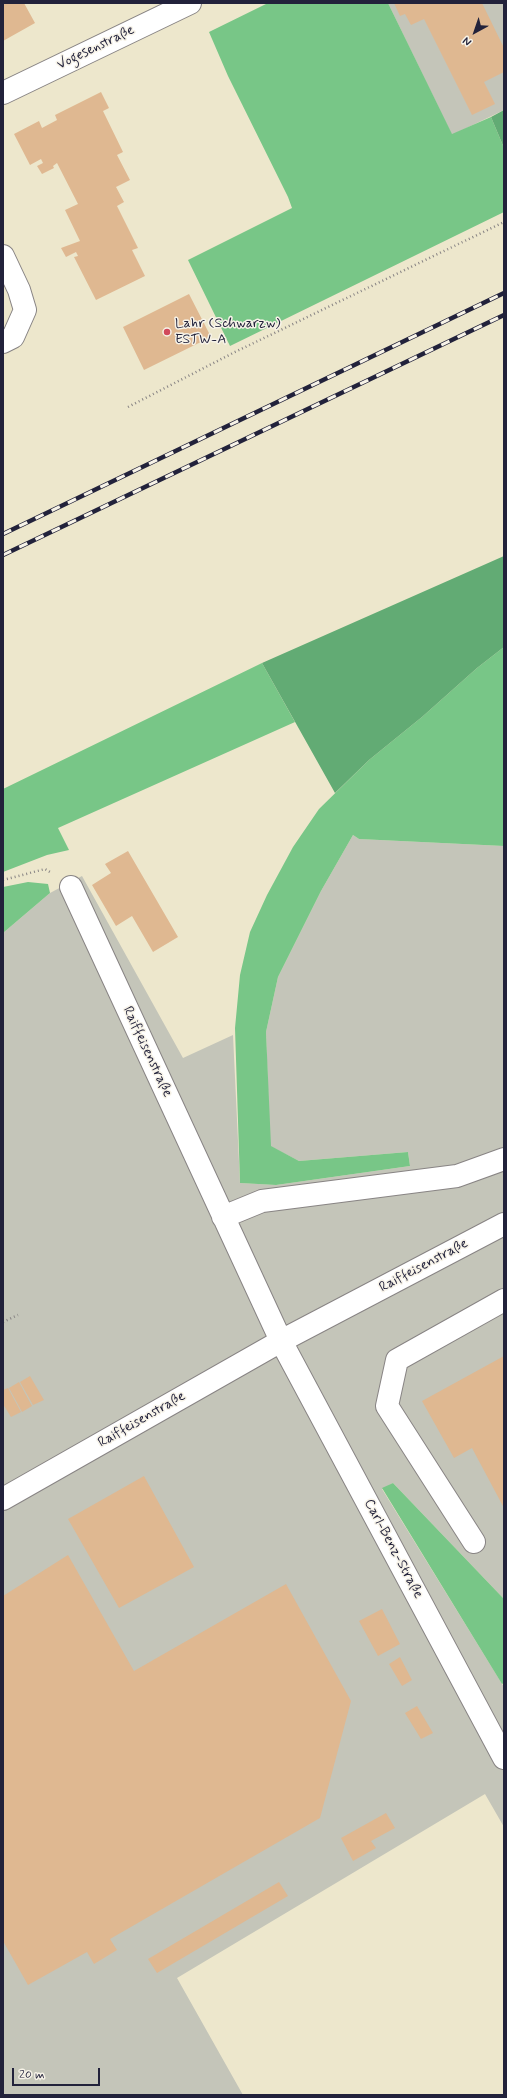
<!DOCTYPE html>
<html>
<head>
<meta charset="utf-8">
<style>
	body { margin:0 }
	#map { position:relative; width:507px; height:2098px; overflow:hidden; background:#ede7cc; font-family:Mynerve,sans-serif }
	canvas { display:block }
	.frame { position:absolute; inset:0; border:4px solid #22223b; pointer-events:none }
	.north { position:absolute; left:455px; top:12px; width:40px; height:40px; -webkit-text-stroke:3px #f7f3e8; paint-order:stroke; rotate:220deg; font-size:11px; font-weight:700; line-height:16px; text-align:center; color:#22223b }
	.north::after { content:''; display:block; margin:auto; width:14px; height:18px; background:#22223b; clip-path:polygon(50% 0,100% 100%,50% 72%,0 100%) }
	.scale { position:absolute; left:12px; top:2068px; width:88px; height:18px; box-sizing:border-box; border:2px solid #22223b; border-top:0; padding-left:5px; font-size:12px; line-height:14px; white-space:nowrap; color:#22223b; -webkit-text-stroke:3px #f7f3e8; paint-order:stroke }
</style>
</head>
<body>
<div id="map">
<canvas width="507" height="2098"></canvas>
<div class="frame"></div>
<div class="north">N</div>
<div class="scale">20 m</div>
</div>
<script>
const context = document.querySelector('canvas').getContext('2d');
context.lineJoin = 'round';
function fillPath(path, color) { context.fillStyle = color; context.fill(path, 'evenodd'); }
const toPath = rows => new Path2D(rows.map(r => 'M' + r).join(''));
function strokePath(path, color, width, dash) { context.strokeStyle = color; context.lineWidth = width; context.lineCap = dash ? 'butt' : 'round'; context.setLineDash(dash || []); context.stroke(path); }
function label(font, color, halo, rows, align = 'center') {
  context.font = font + ' Mynerve,sans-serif'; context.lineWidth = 3; context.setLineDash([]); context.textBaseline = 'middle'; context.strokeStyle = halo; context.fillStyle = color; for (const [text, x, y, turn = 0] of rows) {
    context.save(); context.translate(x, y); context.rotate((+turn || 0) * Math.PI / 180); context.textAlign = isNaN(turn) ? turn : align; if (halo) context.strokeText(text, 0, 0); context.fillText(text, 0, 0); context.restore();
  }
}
fillPath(toPath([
	[388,3,504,3,504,110,452,135],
	[353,835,359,839,504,846,504,1599,393,1483,382,1489,504,1687,504,1827,485,1794,177,1978,243,2095,3,2095,3,933,50,893,82,876,183,1058,233,1035,240,1183,276,1185,410,1166,408,1152,299,1161,270,1146,266,1032,278,977,321,891]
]), '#c4c5b9');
fillPath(toPath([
	[268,3,388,3,452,134,491,117,504,148,504,212,230,346,188,260,292,208,288,197,228,76,209,32],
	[504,647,504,846,359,839,353,835,321,891,278,977,266,1032,271,1146,299,1161,408,1152,410,1166,276,1185,240,1183,235,1028,240,975,250,932,267,895,293,847,319,809,369,760,422,717,477,668],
	[262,663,295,722,58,828,69,850,47,855,3,872,3,789],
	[28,882,48,884,50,893,3,933,3,887],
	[393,1483,504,1599,504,1683,502,1684,382,1488]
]), '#78c687');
fillPath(toPath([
	[504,110,504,148,491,117],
	[504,556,504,647,477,668,422,717,369,760,335,793,262,663]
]), '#62ab74');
fillPath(toPath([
	[3,3,24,3,35,23,3,41],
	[394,3,482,3,504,48,504,72,484,82,495,104,472,115,424,19,411,25,405,14,400,16],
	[101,92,109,108,103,111,123,152,117,155,130,180,116,187,124,202,117,206,138,248,132,250,145,276,96,300,74,257,78,256,76,252,66,257,61,248,80,241,65,210,78,204,57,163,53,166,54,168,42,174,37,166,43,163,41,159,30,165,14,134,39,121,42,128,57,120,55,115],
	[189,294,211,337,144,370,123,327],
	[128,851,178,937,153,952,132,916,116,926,92,885,111,873,105,864],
	[504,1356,504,1508,472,1448,454,1458,422,1401],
	[30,1376,44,1400,33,1405,20,1382],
	[19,1382,32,1406,22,1412,9,1388],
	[8,1388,21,1412,11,1417,3,1404,3,1390],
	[144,1476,194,1567,119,1608,68,1519],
	[68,1555,134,1671,286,1584,351,1701,320,1818,110,1939,117,1950,94,1964,87,1952,28,1985,3,1941,3,1596],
	[382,1609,400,1644,378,1656,359,1621],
	[400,1657,412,1680,402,1686,389,1664],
	[417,1706,433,1733,421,1739,405,1713],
	[386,1813,395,1828,371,1841,376,1848,353,1861,341,1838],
	[279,1882,288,1896,157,1973,148,1959]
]), '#dfb891');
const minor = toPath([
	[3,93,190,3],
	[3,256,19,290,25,310,13,337,3,342],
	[71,887,281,1341,504,1758],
	[223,1217,262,1201,457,1176,504,1159],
	[3,1499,281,1341,504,1224],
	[474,1542,387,1406,397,1360,504,1300]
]);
strokePath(minor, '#888484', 24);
strokePath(toPath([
	[128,407,233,353,504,222],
	[3,880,45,869,50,872],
	[3,1322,18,1315]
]), '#888484', 2.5, [1, 3]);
strokePath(minor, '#fff', 22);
const rail = toPath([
	[3,534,504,293],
	[3,555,504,315]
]);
strokePath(rail, '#22223b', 4.5);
strokePath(rail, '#f7f3e8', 3, [9]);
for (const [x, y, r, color] of [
	[167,332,4,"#d1495b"]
]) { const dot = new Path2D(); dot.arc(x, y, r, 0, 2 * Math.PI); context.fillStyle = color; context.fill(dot); strokePath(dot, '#f7f3e8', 1.5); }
label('14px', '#22223b', '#f7f3e8', [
	["Vogesenstraße",96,48,-26],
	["Raiffeisenstraße",147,1052,65],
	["Raiffeisenstraße",424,1266,-28],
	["Raiffeisenstraße",142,1420,-30],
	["Carl-Benz-Straße",393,1549,62]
]);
label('14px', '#22223b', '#f7f3e8', [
	["Lahr (Schwarzw)",175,324],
	["ESTW-A",175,340]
], 'left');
</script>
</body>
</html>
